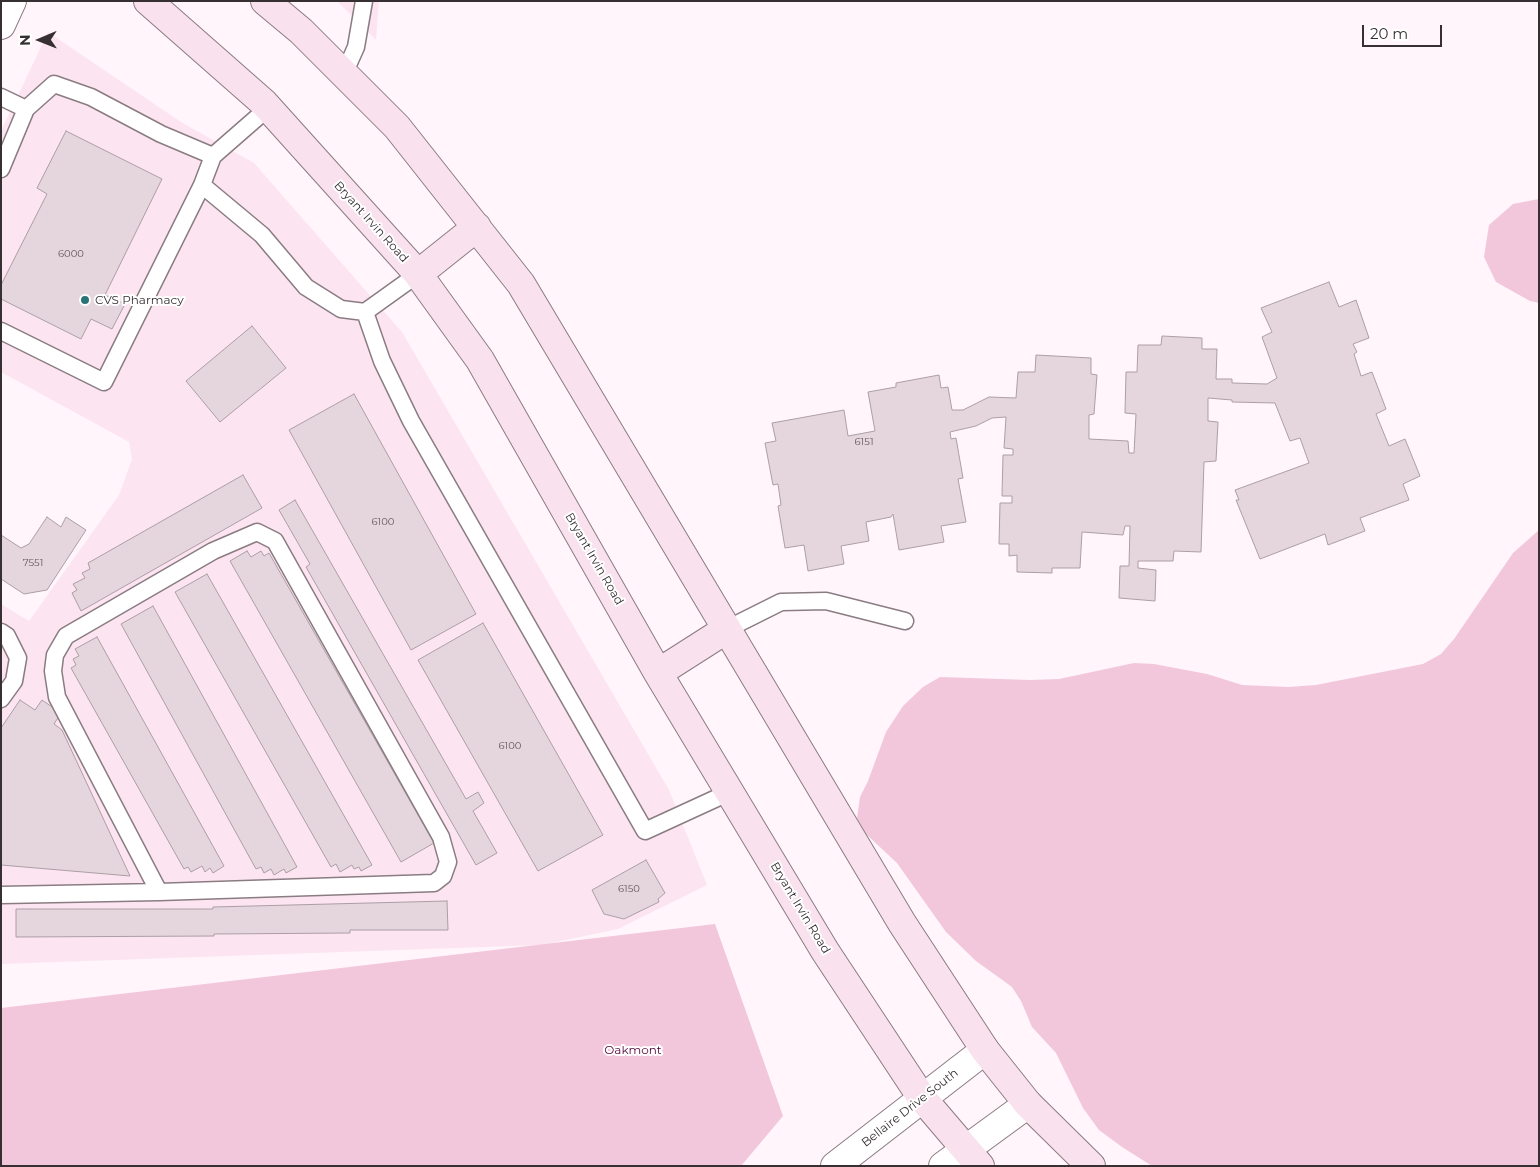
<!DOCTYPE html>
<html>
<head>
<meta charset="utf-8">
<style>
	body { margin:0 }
	#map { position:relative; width:1540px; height:1167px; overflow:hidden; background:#fff5fa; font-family:Montserrat,sans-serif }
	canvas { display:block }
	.frame { position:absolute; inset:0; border:2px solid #363033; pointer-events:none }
	.north { position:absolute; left:15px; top:15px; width:50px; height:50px; -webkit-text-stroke:4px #fff; paint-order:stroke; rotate:269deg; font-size:14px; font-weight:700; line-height:20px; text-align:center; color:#363033 }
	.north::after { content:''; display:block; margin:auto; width:18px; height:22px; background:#363033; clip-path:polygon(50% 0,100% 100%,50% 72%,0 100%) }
	.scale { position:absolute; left:1362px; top:25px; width:80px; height:22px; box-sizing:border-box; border:2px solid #363033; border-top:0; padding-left:6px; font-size:15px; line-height:18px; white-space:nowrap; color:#363033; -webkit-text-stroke:4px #fff; paint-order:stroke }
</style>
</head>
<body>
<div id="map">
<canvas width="1540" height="1167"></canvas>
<div class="frame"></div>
<div class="north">N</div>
<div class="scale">20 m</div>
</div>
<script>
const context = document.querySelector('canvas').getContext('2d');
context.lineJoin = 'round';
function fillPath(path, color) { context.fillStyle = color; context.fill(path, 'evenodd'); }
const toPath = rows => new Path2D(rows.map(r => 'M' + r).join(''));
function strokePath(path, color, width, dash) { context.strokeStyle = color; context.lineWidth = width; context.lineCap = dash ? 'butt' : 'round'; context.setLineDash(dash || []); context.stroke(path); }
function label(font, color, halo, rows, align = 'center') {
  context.font = font + ' Montserrat,sans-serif'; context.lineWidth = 4; context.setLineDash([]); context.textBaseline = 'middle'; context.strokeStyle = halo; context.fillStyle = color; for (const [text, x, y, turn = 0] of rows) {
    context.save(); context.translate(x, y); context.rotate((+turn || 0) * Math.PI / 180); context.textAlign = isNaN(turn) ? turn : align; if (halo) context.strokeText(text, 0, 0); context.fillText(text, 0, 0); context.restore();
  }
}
fillPath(toPath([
	[337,1,379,1,376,40],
	[48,32,181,122,254,163,402,332,669,790,707,885,618,929,542,945,1,964,1,604,29,621,119,495,132,459,129,442,1,372,1,131]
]), '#fce5f0');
fillPath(toPath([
	[1539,199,1539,303,1530,301,1496,282,1484,257,1489,225,1513,204],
	[1539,530,1539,1166,1152,1166,1122,1147,1099,1130,1083,1108,1056,1053,1032,1027,1021,1001,1012,987,976,961,946,932,897,863,866,834,857,818,860,797,868,781,886,732,903,706,923,687,940,677,1030,680,1059,679,1134,663,1154,664,1207,674,1242,685,1288,687,1316,685,1423,664,1441,654,1454,639,1513,553],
	[715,924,783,1116,741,1166,1,1166,1,1008]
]), '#f2c7db');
const building = toPath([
	[66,131,162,179,105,295,125,304,112,329,91,319,81,339,1,299,1,285,47,194,37,188,66,131],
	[1329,282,1339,307,1356,300,1369,338,1353,344,1357,352,1354,354,1361,376,1372,372,1386,409,1376,414,1389,446,1405,439,1420,476,1403,484,1409,500,1360,518,1365,531,1328,545,1325,534,1260,559,1236,500,1239,500,1235,490,1309,463,1300,438,1290,441,1275,403,1232,402,1232,400,1208,398,1208,421,1218,422,1216,461,1204,462,1201,552,1174,551,1173,561,1138,561,1138,568,1156,570,1155,601,1119,598,1120,566,1129,566,1130,526,1125,526,1123,535,1082,532,1080,568,1052,568,1052,573,1017,572,1017,555,1009,556,1009,544,999,544,1000,503,1012,503,1012,496,1002,496,1003,455,1013,455,1013,449,1004,448,1006,417,992,418,976,426,950,432,951,439,956,438,963,478,958,479,966,522,941,526,944,542,899,550,893,514,891,517,866,522,869,541,841,546,844,564,808,571,804,545,785,548,778,506,781,505,778,484,773,485,765,443,776,441,772,423,844,410,848,436,875,431,868,392,896,387,896,383,939,375,941,388,948,387,952,410,963,410,989,397,1016,398,1018,372,1035,372,1036,355,1091,358,1091,374,1097,375,1094,414,1089,415,1089,439,1128,441,1129,453,1134,453,1136,414,1125,413,1126,372,1137,372,1138,345,1161,345,1162,336,1202,338,1202,349,1217,349,1216,379,1232,379,1232,383,1267,384,1277,378,1262,337,1272,332,1261,308,1329,282],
	[252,326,286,368,220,422,186,381,252,326],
	[354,394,476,614,411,650,289,430,354,394],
	[243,475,262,508,81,611,72,593,77,590,73,584,85,578,82,573,90,569,88,563,243,475],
	[295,500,466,799,478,792,484,803,473,811,497,853,476,865,306,567,310,564,279,510,295,500],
	[47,517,61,527,66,517,86,530,47,590,24,594,1,579,1,535,21,548,29,544,47,517],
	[247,551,251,557,261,551,264,556,269,553,434,843,401,862,230,561,247,551],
	[207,574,372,865,361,871,359,867,354,869,352,865,340,872,336,864,331,867,175,592,207,574],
	[153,606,297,867,286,873,284,869,274,875,271,869,264,873,261,867,256,869,121,624,153,606],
	[483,623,603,835,538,871,418,660,483,623],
	[97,637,224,866,213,873,210,868,205,872,202,866,191,872,188,867,184,869,71,668,76,665,73,659,79,656,75,649,97,637],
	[20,700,35,710,42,700,61,713,54,724,62,730,130,876,1,865,1,728,20,700],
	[646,860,665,893,658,899,659,902,624,919,604,914,592,890,646,860],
	[447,901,448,930,350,930,350,933,214,934,214,936,16,937,16,909,213,909,213,907,447,901]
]);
fillPath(building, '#e5d6dd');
strokePath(building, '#ad9ea5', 1);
const service = toPath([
	[344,74,356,47,364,1],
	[1,97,26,109],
	[213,156,268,108],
	[1,169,26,109,54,84,91,97,161,134,213,156,202,185,104,382,1,331],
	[202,185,262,235,306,287,341,309,365,312,418,274],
	[365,312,382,361,411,421,645,831,730,792],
	[727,629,781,602,826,601,905,621],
	[1,632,7,636,18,658,14,681,1,699],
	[1,895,159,892,434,883,443,876,448,862,441,837,275,541,257,532,213,551,66,636,55,655,53,671,57,697,159,892]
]);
const tertiary = toPath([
	[1,25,12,1],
	[835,1166,985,1050],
	[943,1166,1028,1104]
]);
const secondary = toPath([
	[148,1,264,103,418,274,480,360,658,673,825,951,922,1098,980,1166],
	[265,1,301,31,397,127,521,284,902,923,985,1050,1028,1104,1091,1166],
	[418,274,477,227],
	[658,673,727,629]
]);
strokePath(service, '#8a7c82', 19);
strokePath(tertiary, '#8a7c82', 30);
strokePath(secondary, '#8a7c82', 30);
strokePath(service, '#fff', 16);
strokePath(tertiary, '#fff', 28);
strokePath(secondary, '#f9e1ed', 28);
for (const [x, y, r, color] of [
	[85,300,5,"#287375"]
]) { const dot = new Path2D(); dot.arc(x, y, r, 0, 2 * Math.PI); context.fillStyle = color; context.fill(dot); strokePath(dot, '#fff', 2); }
label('10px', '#625a5e', null, [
	["6000",71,254],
	["6151",864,442],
	["6100",383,522],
	["7551",33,563],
	["6100",510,746],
	["6150",629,889]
]);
label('12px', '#363033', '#fff', [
	["Bryant Irvin Road",371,222,48],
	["Bryant Irvin Road",594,559,60],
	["Bryant Irvin Road",800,908,59],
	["Bellaire Drive South",910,1108,-38]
]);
label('12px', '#363033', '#fff', [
	["CVS Pharmacy",95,300]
], 'left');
label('12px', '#550539', '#fff', [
	["Oakmont",633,1050]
]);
</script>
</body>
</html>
